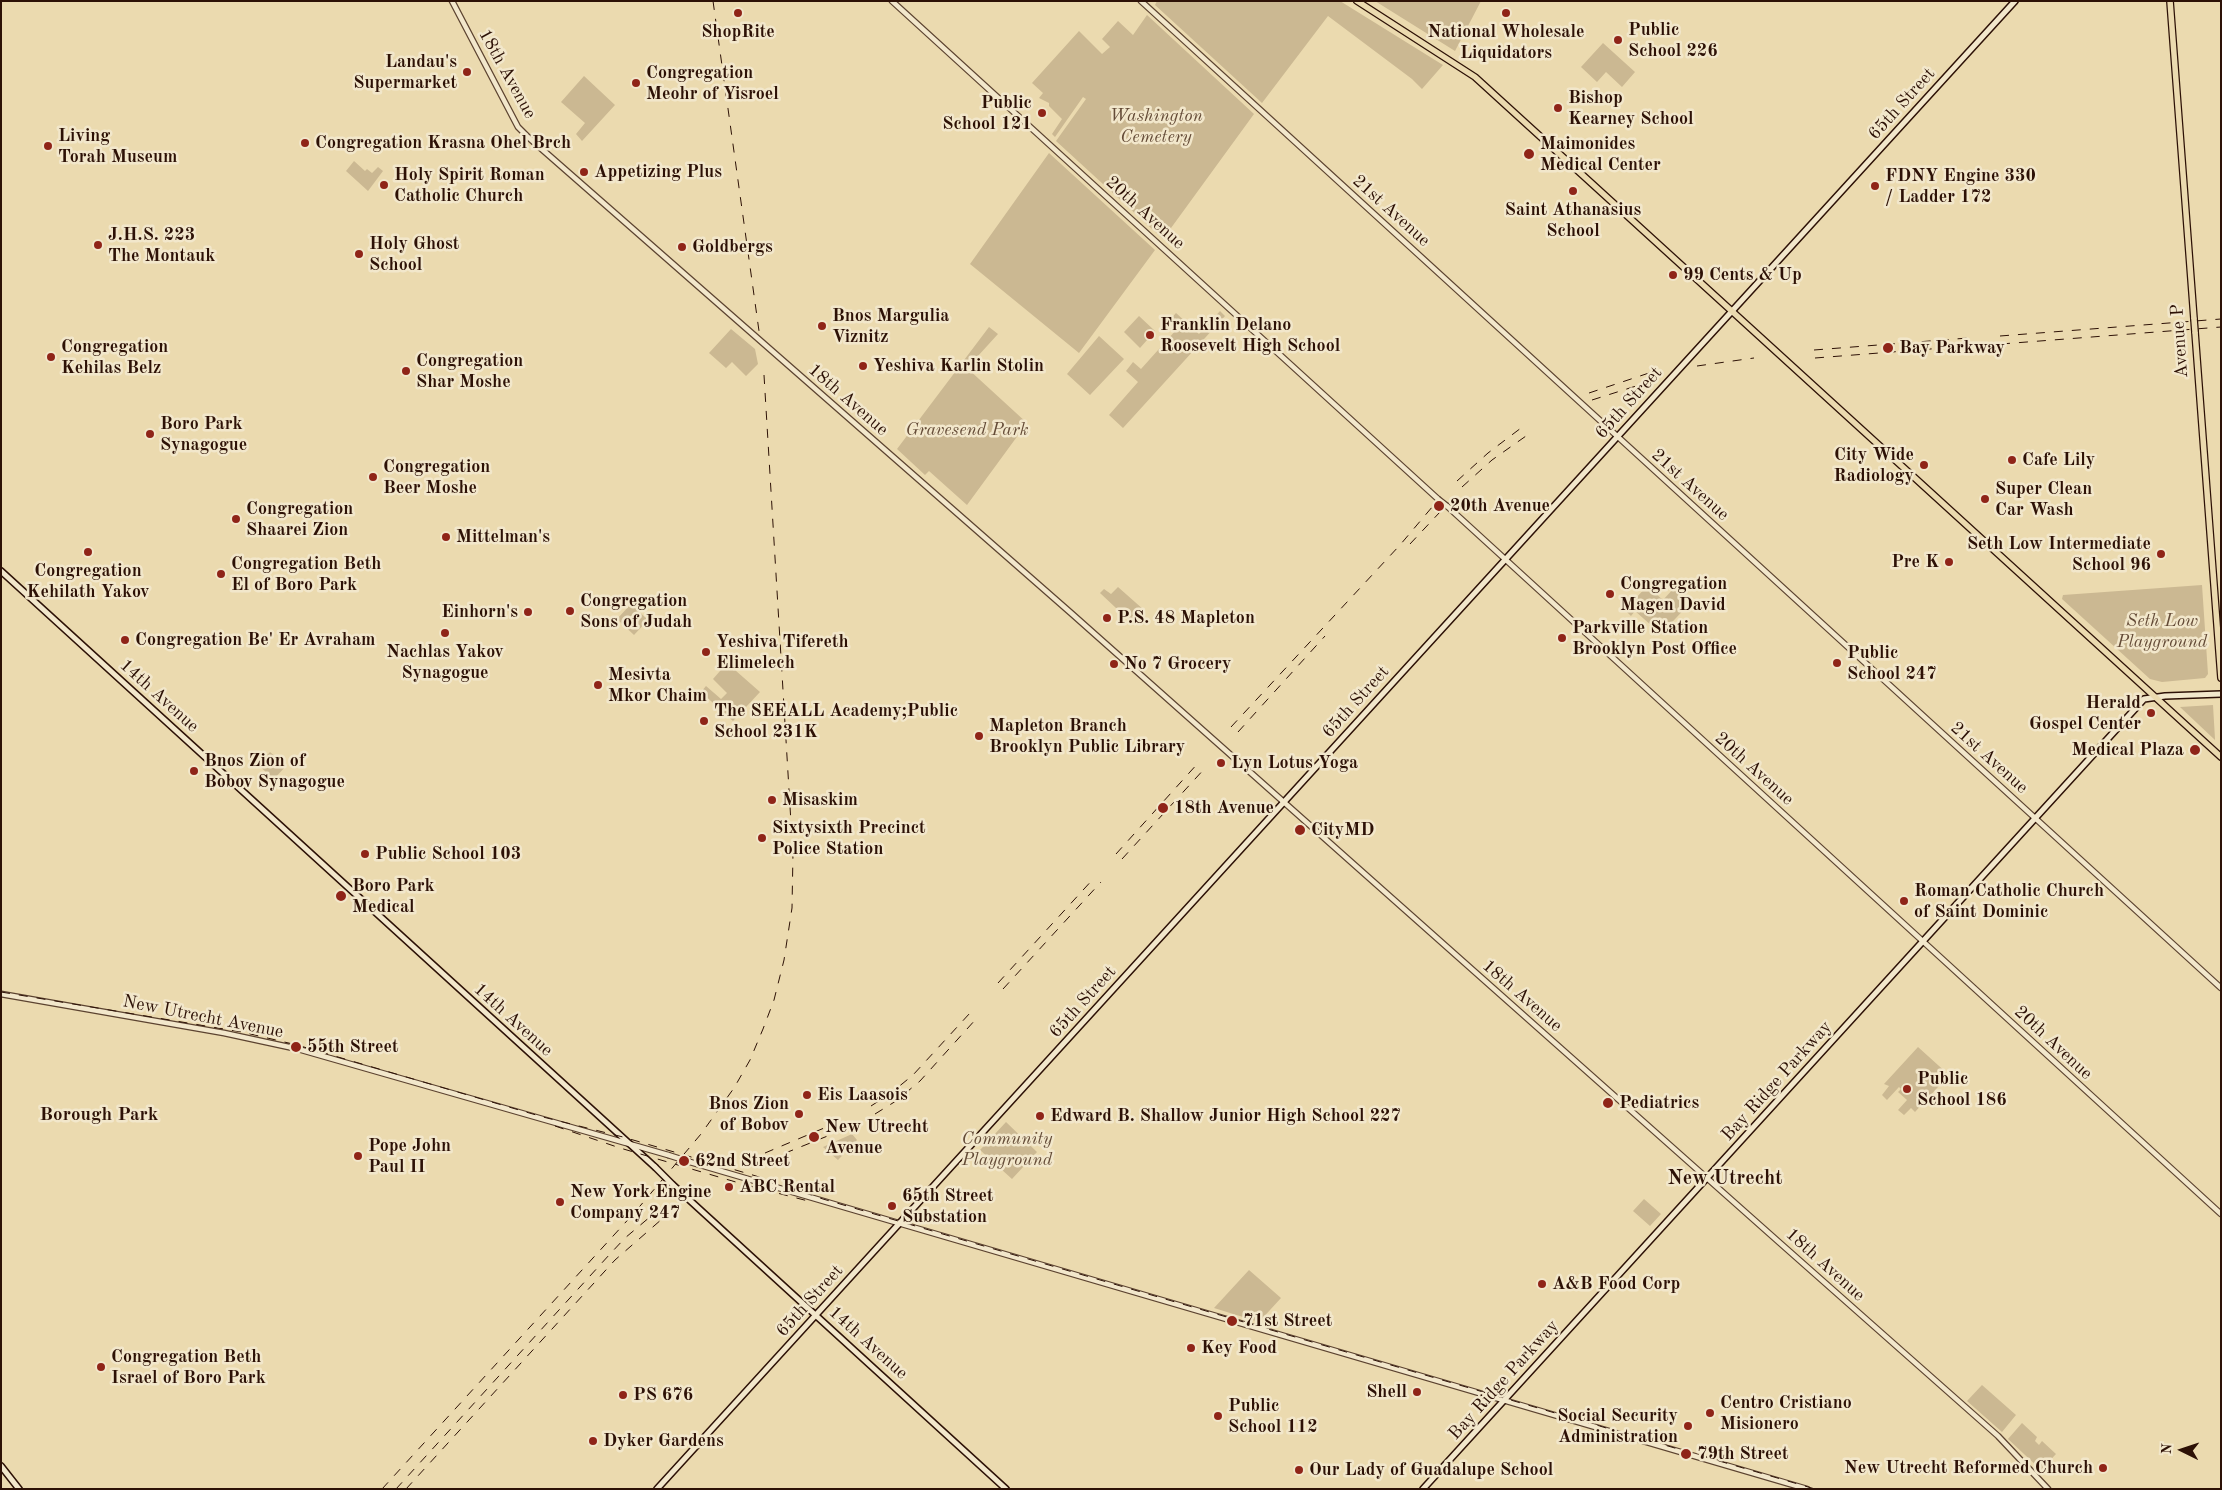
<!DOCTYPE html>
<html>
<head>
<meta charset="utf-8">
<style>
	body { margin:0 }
	#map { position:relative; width:2222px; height:1490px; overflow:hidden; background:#ebdaaf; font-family:"Old Standard TT",serif }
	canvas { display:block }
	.frame { position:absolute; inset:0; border:2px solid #2d1106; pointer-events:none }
	.north { position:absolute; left:2157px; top:1425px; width:50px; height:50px; -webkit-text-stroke:4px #f2e7cb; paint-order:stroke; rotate:274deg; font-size:14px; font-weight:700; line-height:20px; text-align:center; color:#2d1106 }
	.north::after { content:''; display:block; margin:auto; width:18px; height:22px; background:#2d1106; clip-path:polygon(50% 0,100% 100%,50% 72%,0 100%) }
</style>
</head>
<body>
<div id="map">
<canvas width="2222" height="1490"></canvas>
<div class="frame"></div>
<div class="north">N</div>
</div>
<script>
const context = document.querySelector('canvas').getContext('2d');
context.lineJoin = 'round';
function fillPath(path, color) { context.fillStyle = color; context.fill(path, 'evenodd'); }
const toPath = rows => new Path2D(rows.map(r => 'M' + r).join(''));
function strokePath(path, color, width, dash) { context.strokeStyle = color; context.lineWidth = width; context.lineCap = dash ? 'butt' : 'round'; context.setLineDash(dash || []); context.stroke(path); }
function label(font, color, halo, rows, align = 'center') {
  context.font = font + ' "Old Standard TT",serif'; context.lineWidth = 5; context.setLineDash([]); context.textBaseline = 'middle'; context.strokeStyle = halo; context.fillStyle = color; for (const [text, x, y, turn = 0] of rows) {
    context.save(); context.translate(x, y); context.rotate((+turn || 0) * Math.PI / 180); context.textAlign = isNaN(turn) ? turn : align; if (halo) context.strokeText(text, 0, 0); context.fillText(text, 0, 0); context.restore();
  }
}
fillPath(toPath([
	[1157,1,1340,1,1443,65,1422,89,1412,79,1328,16,1262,103,1155,5],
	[1375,1,1481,1,1455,51],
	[1147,15,1254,114,1163,239,1056,141,1086,99,1083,97,1055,137,1052,134,1062,119,1049,106,1049,103,1039,98,1043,93,1032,83,1079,31,1102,54,1110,47,1102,39,1118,21,1133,35],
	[1603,43,1635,72,1622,87,1606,72,1597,82,1581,67],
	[584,76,615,105,582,141,576,134,585,123,561,102],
	[1049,153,1155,250,1079,353,970,264],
	[354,161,365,171,367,169,372,173,378,167,383,171,368,191,346,171],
	[1220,311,1225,316,1123,428,1109,415,1138,382,1126,371,1133,362,1141,369,1176,330,1168,322,1176,313,1199,334],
	[1139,316,1155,331,1140,348,1124,332],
	[989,327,998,334,967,368,1027,423,967,505,929,471,925,475,897,449],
	[731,329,755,349,758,364,746,376,732,362,726,368,709,353],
	[1099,336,1124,359,1090,395,1067,374],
	[2202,585,2208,674,2205,678,2162,682,2150,679,2062,599,2063,595],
	[1647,586,1663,600,1674,588,1691,602,1661,634,1635,611,1631,616,1625,610],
	[1118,587,1144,610,1132,623,1100,593,1104,589,1111,594],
	[631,604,648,620,634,635,617,619],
	[727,663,760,692,733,721,701,692,706,686,721,699,727,693,713,679],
	[2213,705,2215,739,2215,740,2180,707],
	[270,752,286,766,274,779,258,765],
	[1918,1047,1949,1075,1915,1112,1911,1108,1904,1115,1898,1110,1907,1100,1898,1092,1901,1089,1899,1087,1887,1100,1882,1095,1889,1086,1884,1084],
	[1006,1122,1037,1152,1012,1179,980,1150],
	[852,1134,857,1140,838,1160,823,1147],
	[1644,1199,1661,1214,1650,1226,1633,1211],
	[1249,1270,1281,1298,1259,1322,1214,1308],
	[1982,1385,2016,1415,2002,1432,1967,1401],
	[2022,1423,2037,1437,2035,1441,2039,1445,2042,1441,2056,1454,2041,1470,2008,1439]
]), '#cbb892');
const tertiary = toPath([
	[452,1,518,127,528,137,1071,613,1780,1243,1998,1436,2048,1489],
	[892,1,1438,499],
	[1141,1,2221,988],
	[1447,506,2221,1214],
	[1,994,224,1033,298,1049,668,1155],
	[690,1162,1807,1489]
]);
const secondary = toPath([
	[1,571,655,1167],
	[673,1185,1006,1489],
	[1,1466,19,1489],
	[657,1489,2015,1],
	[1423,1489,2144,699,2165,696,2221,694]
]);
const primary = toPath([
	[1357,1,1475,77,2221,757],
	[2170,1,2194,319],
	[2195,332,2221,678]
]);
strokePath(tertiary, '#5c4330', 7);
strokePath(secondary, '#2d1106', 8);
strokePath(primary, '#2d1106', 8);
strokePath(tertiary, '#f2e7cb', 4.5);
strokePath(secondary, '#f2e7cb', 5);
strokePath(primary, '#ebdaaf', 5.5);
strokePath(toPath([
	[713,1,759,331],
	[2000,336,2221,319],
	[2001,344,2221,327],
	[1814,350,1968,338],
	[1815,358,1969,346],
	[1697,366,1754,358],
	[764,375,791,823],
	[1589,393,1655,371],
	[1592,400,1655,380],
	[1457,481,1488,453,1521,428],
	[1462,487,1492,460,1526,436],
	[1410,544,1440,512],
	[1231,727,1400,545,1433,506],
	[1238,732,1325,636],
	[1116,854,1199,762],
	[1122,859,1206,767],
	[998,983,1095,877],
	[1003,989,1101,882],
	[1,992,242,1032,297,1045,543,1117,623,1137,756,1176,823,1199,1815,1489],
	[871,1106,891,1093,913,1075,970,1013],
	[875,1114,896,1101,920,1081,976,1019],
	[555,1126,620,1148,746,1185,812,1202],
	[765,1153,836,1123],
	[768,1160,840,1131],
	[382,1489,635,1212,701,1134,734,1088,750,1060,763,1029,774,1000,784,960,792,908,793,853],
	[396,1489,610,1254,625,1238,657,1211],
	[406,1489,615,1260,662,1219]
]), '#2d1106', 1, [9, 9]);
const tertiaryBridge = toPath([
	[1438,499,1447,506],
	[668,1155,690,1162]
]);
const secondaryBridge = toPath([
	[655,1167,673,1185]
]);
const primaryBridge = toPath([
	[2194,319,2195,332]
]);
strokePath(tertiaryBridge, '#5c4330', 7, []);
strokePath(secondaryBridge, '#2d1106', 8, []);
strokePath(primaryBridge, '#2d1106', 8, []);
strokePath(tertiaryBridge, '#f2e7cb', 4.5);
strokePath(secondaryBridge, '#f2e7cb', 5);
strokePath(primaryBridge, '#ebdaaf', 5.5);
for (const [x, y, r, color] of [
	[738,13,5,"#8f2418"],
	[1506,13,5,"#8f2418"],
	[1618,40,5,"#8f2418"],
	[467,72,5,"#8f2418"],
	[636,83,5,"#8f2418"],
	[1558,108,5,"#8f2418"],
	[1042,113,5,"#8f2418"],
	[305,143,5,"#8f2418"],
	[48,146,5,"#8f2418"],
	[1529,154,6,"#8f2418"],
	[584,172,5,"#8f2418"],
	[384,185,5,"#8f2418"],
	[1875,186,5,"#8f2418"],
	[1573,191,5,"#8f2418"],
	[98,245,5,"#8f2418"],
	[682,247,5,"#8f2418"],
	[359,254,5,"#8f2418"],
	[1673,275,5,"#8f2418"],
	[822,326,5,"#8f2418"],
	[1150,335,5,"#8f2418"],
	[1888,348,6,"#8f2418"],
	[51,357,5,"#8f2418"],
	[863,366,5,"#8f2418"],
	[406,371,5,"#8f2418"],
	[150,434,5,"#8f2418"],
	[2012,460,5,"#8f2418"],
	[1924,465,5,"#8f2418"],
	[373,477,5,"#8f2418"],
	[1985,499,5,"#8f2418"],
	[1439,506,6,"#8f2418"],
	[236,519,5,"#8f2418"],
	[446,537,5,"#8f2418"],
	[88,552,5,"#8f2418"],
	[2161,554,5,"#8f2418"],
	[1949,562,5,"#8f2418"],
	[221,574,5,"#8f2418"],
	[1610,594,5,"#8f2418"],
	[570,611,5,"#8f2418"],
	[528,612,5,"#8f2418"],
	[1107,618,5,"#8f2418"],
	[445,633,5,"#8f2418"],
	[1562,638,5,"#8f2418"],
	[125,640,5,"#8f2418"],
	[706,652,5,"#8f2418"],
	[1837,663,5,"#8f2418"],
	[1114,664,5,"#8f2418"],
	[598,685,5,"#8f2418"],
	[2151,713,5,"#8f2418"],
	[704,721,5,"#8f2418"],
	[979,736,5,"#8f2418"],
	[2195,750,6,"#8f2418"],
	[1221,763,5,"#8f2418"],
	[194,771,5,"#8f2418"],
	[772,800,5,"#8f2418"],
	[1163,808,6,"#8f2418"],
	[1300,830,6,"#8f2418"],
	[762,838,5,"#8f2418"],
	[365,854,5,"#8f2418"],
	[341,896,6,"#8f2418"],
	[1904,901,5,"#8f2418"],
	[296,1047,6,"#8f2418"],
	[1907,1089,5,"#8f2418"],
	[807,1095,5,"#8f2418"],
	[1608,1103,6,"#8f2418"],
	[799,1114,5,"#8f2418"],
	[1040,1116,5,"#8f2418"],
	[814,1137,6,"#8f2418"],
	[358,1156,5,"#8f2418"],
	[684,1161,6,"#8f2418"],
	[729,1187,5,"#8f2418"],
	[560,1202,5,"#8f2418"],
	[892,1206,5,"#8f2418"],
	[1542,1284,5,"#8f2418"],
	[1232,1321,6,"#8f2418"],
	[1191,1348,5,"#8f2418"],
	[101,1367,5,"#8f2418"],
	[1417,1392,5,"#8f2418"],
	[623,1395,5,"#8f2418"],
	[1710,1413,5,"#8f2418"],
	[1218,1416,5,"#8f2418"],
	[1688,1426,5,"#8f2418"],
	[593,1441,5,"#8f2418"],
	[1686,1454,6,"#8f2418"],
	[2103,1468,5,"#8f2418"],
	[1299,1470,5,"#8f2418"]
]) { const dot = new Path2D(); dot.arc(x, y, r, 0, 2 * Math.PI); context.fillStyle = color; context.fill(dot); strokePath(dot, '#f2e7cb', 2); }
label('bold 18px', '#2d1106', '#f2e7cb', [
	["Public",1628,30],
	["School 226",1628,51],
	["ShopRite",738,32,"center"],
	["National Wholesale",1506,32,"center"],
	["Liquidators",1506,53,"center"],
	["Landau's",457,62,"right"],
	["Supermarket",457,83,"right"],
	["Congregation",646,73],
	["Meohr of Yisroel",646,94],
	["Bishop",1568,98],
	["Kearney School",1568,119],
	["Public",1032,103,"right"],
	["School 121",1032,124,"right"],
	["Living",58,136],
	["Torah Museum",58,157],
	["Congregation Krasna Ohel Brch",315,143],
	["Maimonides",1540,144],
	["Medical Center",1540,165],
	["Appetizing Plus",594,172],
	["Holy Spirit Roman",394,175],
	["Catholic Church",394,196],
	["FDNY Engine 330",1885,176],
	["/ Ladder 172",1885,197],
	["Saint Athanasius",1573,210,"center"],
	["School",1573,231,"center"],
	["J.H.S. 223",108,235],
	["The Montauk",108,256],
	["Holy Ghost",369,244],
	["School",369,265],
	["Goldbergs",692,247],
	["99 Cents & Up",1683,275],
	["Bnos Margulia",832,316],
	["Viznitz",832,337],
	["Franklin Delano",1160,325],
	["Roosevelt High School",1160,346],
	["Congregation",61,347],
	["Kehilas Belz",61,368],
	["Bay Parkway",1899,348],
	["Congregation",416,361],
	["Shar Moshe",416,382],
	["Yeshiva Karlin Stolin",873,366],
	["Boro Park",160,424],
	["Synagogue",160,445],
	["City Wide",1914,455,"right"],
	["Radiology",1914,476,"right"],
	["Cafe Lily",2022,460],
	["Congregation",383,467],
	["Beer Moshe",383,488],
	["Super Clean",1995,489],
	["Car Wash",1995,510],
	["20th Avenue",1450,506],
	["Congregation",246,509],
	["Shaarei Zion",246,530],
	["Mittelman's",456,537],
	["Seth Low Intermediate",2151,544,"right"],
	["School 96",2151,565,"right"],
	["Pre K",1939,562,"right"],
	["Congregation Beth",231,564],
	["El of Boro Park",231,585],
	["Congregation",88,571,"center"],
	["Kehilath Yakov",88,592,"center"],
	["Congregation",1620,584],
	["Magen David",1620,605],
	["Congregation",580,601],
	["Sons of Judah",580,622],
	["Einhorn's",518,612,"right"],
	["P.S. 48 Mapleton",1117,618],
	["Parkville Station",1572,628],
	["Brooklyn Post Office",1572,649],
	["Congregation Be' Er Avraham",135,640],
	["Yeshiva Tifereth",716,642],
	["Elimelech",716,663],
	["Nachlas Yakov",445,652,"center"],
	["Synagogue",445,673,"center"],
	["Public",1847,653],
	["School 247",1847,674],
	["No 7 Grocery",1124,664],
	["Mesivta",608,675],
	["Mkor Chaim",608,696],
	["Herald",2141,703,"right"],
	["Gospel Center",2141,724,"right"],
	["The SEEALL Academy;Public",714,711],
	["School 231K",714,732],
	["Mapleton Branch",989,726],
	["Brooklyn Public Library",989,747],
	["Medical Plaza",2184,750,"right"],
	["Bnos Zion of",204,761],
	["Bobov Synagogue",204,782],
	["Lyn Lotus Yoga",1231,763],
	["Misaskim",782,800],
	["18th Avenue",1174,808],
	["Sixtysixth Precinct",772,828],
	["Police Station",772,849],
	["CityMD",1311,830],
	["Public School 103",375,854],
	["Boro Park",352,886],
	["Medical",352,907],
	["Roman Catholic Church",1914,891],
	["of Saint Dominic",1914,912],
	["55th Street",307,1047],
	["Public",1917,1079],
	["School 186",1917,1100],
	["Eis Laasois",817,1095],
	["Pediatrics",1619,1103],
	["Bnos Zion",789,1104,"right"],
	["of Bobov",789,1125,"right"],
	["Edward B. Shallow Junior High School 227",1050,1116],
	["New Utrecht",825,1127],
	["Avenue",825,1148],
	["Pope John",368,1146],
	["Paul II",368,1167],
	["62nd Street",695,1161],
	["ABC Rental",739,1187],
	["New York Engine",570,1192],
	["Company 247",570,1213],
	["65th Street",902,1196],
	["Substation",902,1217],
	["A&B Food Corp",1552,1284],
	["71st Street",1243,1321],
	["Key Food",1201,1348],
	["Congregation Beth",111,1357],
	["Israel of Boro Park",111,1378],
	["Shell",1407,1392,"right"],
	["PS 676",633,1395],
	["Centro Cristiano",1720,1403],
	["Misionero",1720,1424],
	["Public",1228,1406],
	["School 112",1228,1427],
	["Social Security",1678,1416,"right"],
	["Administration",1678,1437,"right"],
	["Dyker Gardens",603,1441],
	["79th Street",1697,1454],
	["New Utrecht Reformed Church",2093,1468,"right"],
	["Our Lady of Guadalupe School",1309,1470]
], 'left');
label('18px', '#2d1106', '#f2e7cb', [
	["18th Avenue",507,74,61],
	["65th Street",1902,104,-48],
	["21st Avenue",1391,211,42],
	["20th Avenue",1145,213,42],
	["Avenue P",2180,341,-94],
	["18th Avenue",848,400,41],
	["65th Street",1629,403,-48],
	["21st Avenue",1690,485,42],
	["14th Avenue",159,696,42],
	["65th Street",1356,702,-48],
	["21st Avenue",1989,758,42],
	["20th Avenue",1754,769,42],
	["18th Avenue",1522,996,41],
	["65th Street",1083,1002,-48],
	["New Utrecht Avenue",203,1017,11],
	["14th Avenue",513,1020,42],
	["20th Avenue",2053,1043,43],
	["Bay Ridge Parkway",1777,1081,-48],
	["18th Avenue",1825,1265,42],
	["65th Street",810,1301,-48],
	["14th Avenue",868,1343,42],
	["Bay Ridge Parkway",1504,1380,-48]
]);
label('italic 18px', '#644b37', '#f2e7cb', [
	["Washington",1156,116],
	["Cemetery",1156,137],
	["Gravesend Park",967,430],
	["Seth Low",2162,621],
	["Playground",2162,642],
	["Community",1007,1139],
	["Playground",1007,1160]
]);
label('bold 19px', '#2d1106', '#f2e7cb', [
	["Borough Park",99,1115]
]);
label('bold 20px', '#2d1106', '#f2e7cb', [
	["New Utrecht",1725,1179]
]);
</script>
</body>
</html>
